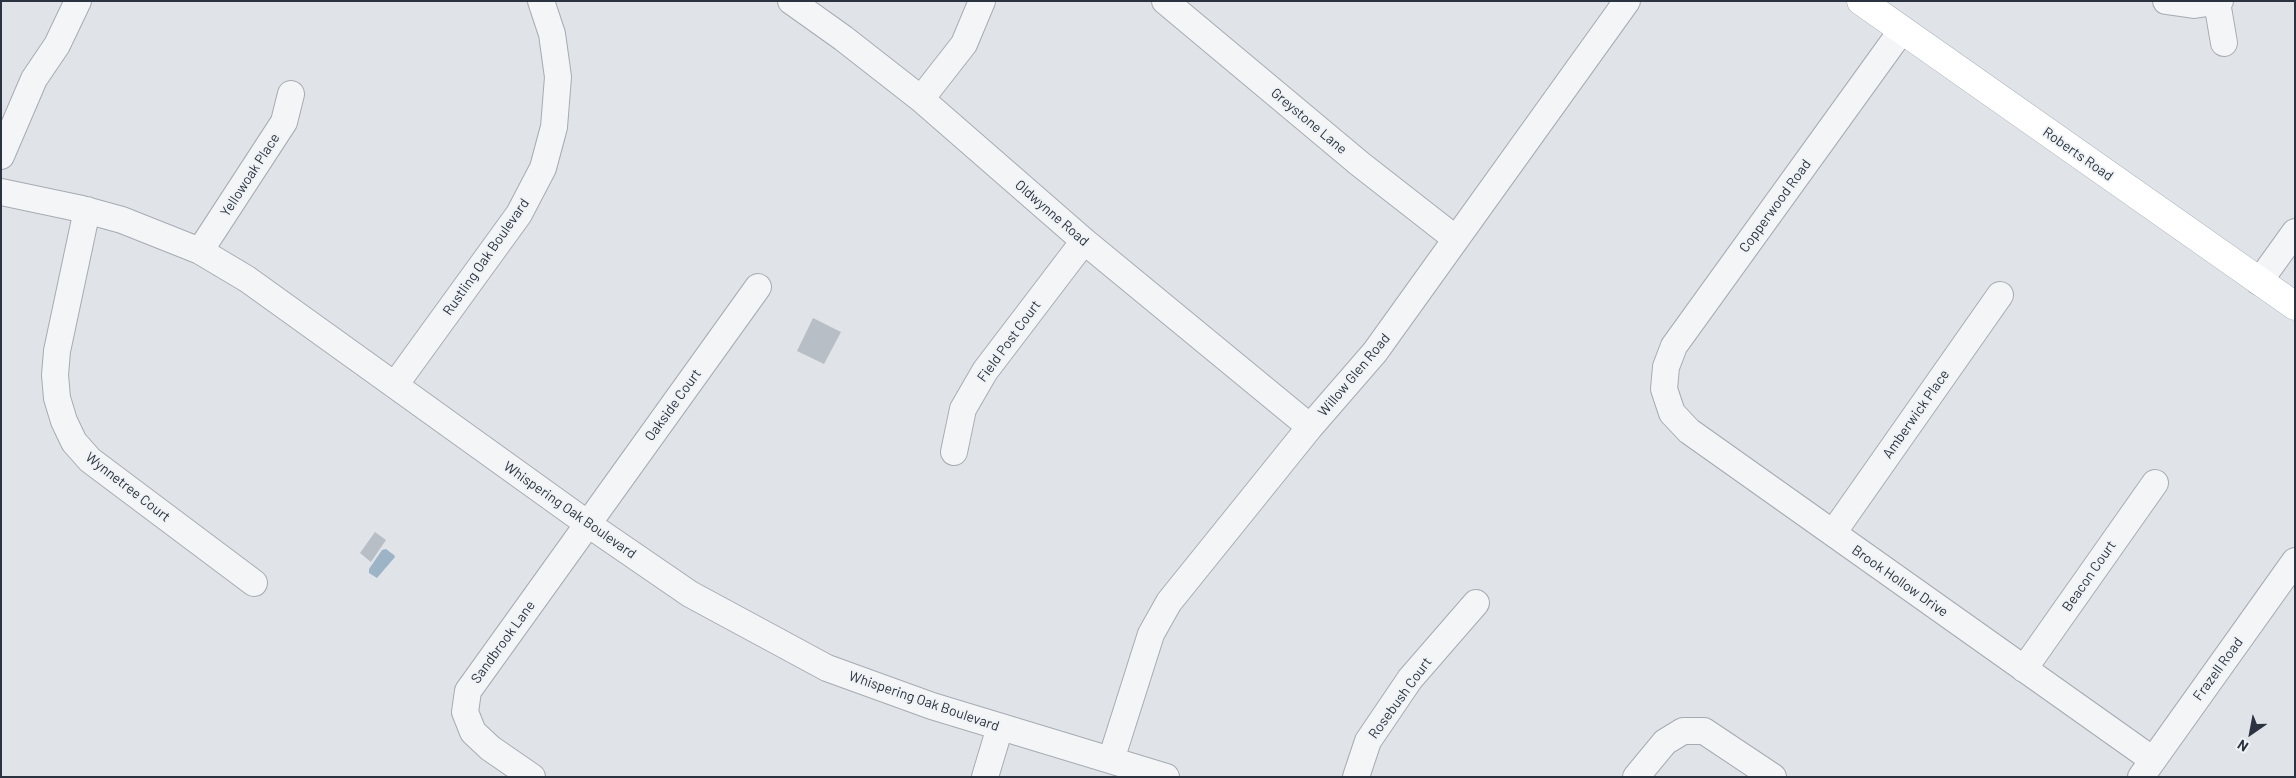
<!DOCTYPE html>
<html>
<head>
<meta charset="utf-8">
<style>
	body { margin:0 }
	#map { position:relative; width:2296px; height:778px; overflow:hidden; background:#e0e4e9; font-family:Barlow,sans-serif }
	canvas { display:block }
	.frame { position:absolute; inset:0; border:2px solid #2a333f; pointer-events:none }
	.north { position:absolute; left:2226px; top:708px; width:50px; height:50px; -webkit-text-stroke:4px #f0f3f6; paint-order:stroke; rotate:213deg; font-size:14px; font-weight:700; line-height:20px; text-align:center; color:#2a333f }
	.north::after { content:''; display:block; margin:auto; width:18px; height:22px; background:#2a333f; clip-path:polygon(50% 0,100% 100%,50% 72%,0 100%) }
</style>
</head>
<body>
<div id="map">
<canvas width="2296" height="778"></canvas>
<div class="frame"></div>
<div class="north">N</div>
</div>
<script>
const context = document.querySelector('canvas').getContext('2d');
context.lineJoin = 'round';
function fillPath(path, color) { context.fillStyle = color; context.fill(path, 'evenodd'); }
const toPath = rows => new Path2D(rows.map(r => 'M' + r).join(''));
function strokePath(path, color, width, dash) { context.strokeStyle = color; context.lineWidth = width; context.lineCap = dash ? 'butt' : 'round'; context.setLineDash(dash || []); context.stroke(path); }
function label(font, color, halo, rows, align = 'center') {
  context.font = font + ' Barlow,sans-serif'; context.lineWidth = 4; context.setLineDash([]); context.textBaseline = 'middle'; context.strokeStyle = halo; context.fillStyle = color; for (const [text, x, y, turn = 0] of rows) {
    context.save(); context.translate(x, y); context.rotate((+turn || 0) * Math.PI / 180); context.textAlign = isNaN(turn) ? turn : align; if (halo) context.strokeText(text, 0, 0); context.fillText(text, 0, 0); context.restore();
  }
}
fillPath(toPath([
	[386,549,394,555,395,557,377,578,369,573,369,569,382,550]
]), '#9db4c7');
fillPath(toPath([
	[813,318,841,332,824,364,797,351],
	[375,532,386,540,371,562,360,553]
]), '#b8bec5');
const minor = toPath([
	[791,1,843,38,921,99,1084,241,1310,427],
	[1165,1,1360,164,1456,239],
	[2166,1,2194,5,2220,1],
	[2217,2,2224,43],
	[1902,30,1674,346,1666,367,1664,389,1672,413,1689,431,2153,760],
	[921,99,964,44,982,1],
	[1,156,34,79,57,45,78,1],
	[1,192,82,209,122,220,200,251,247,279,588,524,690,594,827,668,932,706,1166,777],
	[87,210,57,351,55,375,57,398,64,421,74,442,90,460,254,583],
	[200,251,284,122,291,94],
	[2259,282,2295,232],
	[395,385,519,214,543,168,554,127,558,77,552,34,541,1],
	[954,452,963,409,985,371,1084,241],
	[1833,533,2000,295],
	[2024,669,2155,483],
	[1111,760,1151,634,1169,602,1310,427,1375,352,1627,1],
	[532,777,490,748,473,732,465,712,468,691,758,287],
	[985,777,1000,727],
	[1356,777,1368,741,1410,679,1476,603],
	[1636,777,1665,742,1683,731,1704,731,1773,777],
	[2141,777,2295,561]
]);
const major = toPath([
	[1861,1,2295,306]
]);
strokePath(minor, '#a6abb3', 28);
strokePath(major, '#a0a9b4', 29);
strokePath(minor, '#f3f5f7', 26);
strokePath(major, '#fff', 28);
label('14px', '#2a333f', '#f0f3f6', [
	["Greystone Lane",1309,121,40],
	["Roberts Road",2078,154,35],
	["Yellowoak Place",250,175,-57],
	["Copperwood Road",1775,206,-54],
	["Oldwynne Road",1052,213,41],
	["Rustling Oak Boulevard",486,257,-55],
	["Field Post Court",1009,341,-54],
	["Willow Glen Road",1354,375,-50],
	["Oakside Court",673,405,-54],
	["Amberwick Place",1916,414,-55],
	["Wynnetree Court",128,487,38],
	["Whispering Oak Boulevard",570,510,35],
	["Beacon Court",2089,576,-55],
	["Brook Hollow Drive",1900,581,35],
	["Sandbrook Lane",503,642,-54],
	["Frazell Road",2218,669,-54],
	["Rosebush Court",1400,698,-54],
	["Whispering Oak Boulevard",924,701,19]
]);
</script>
</body>
</html>
